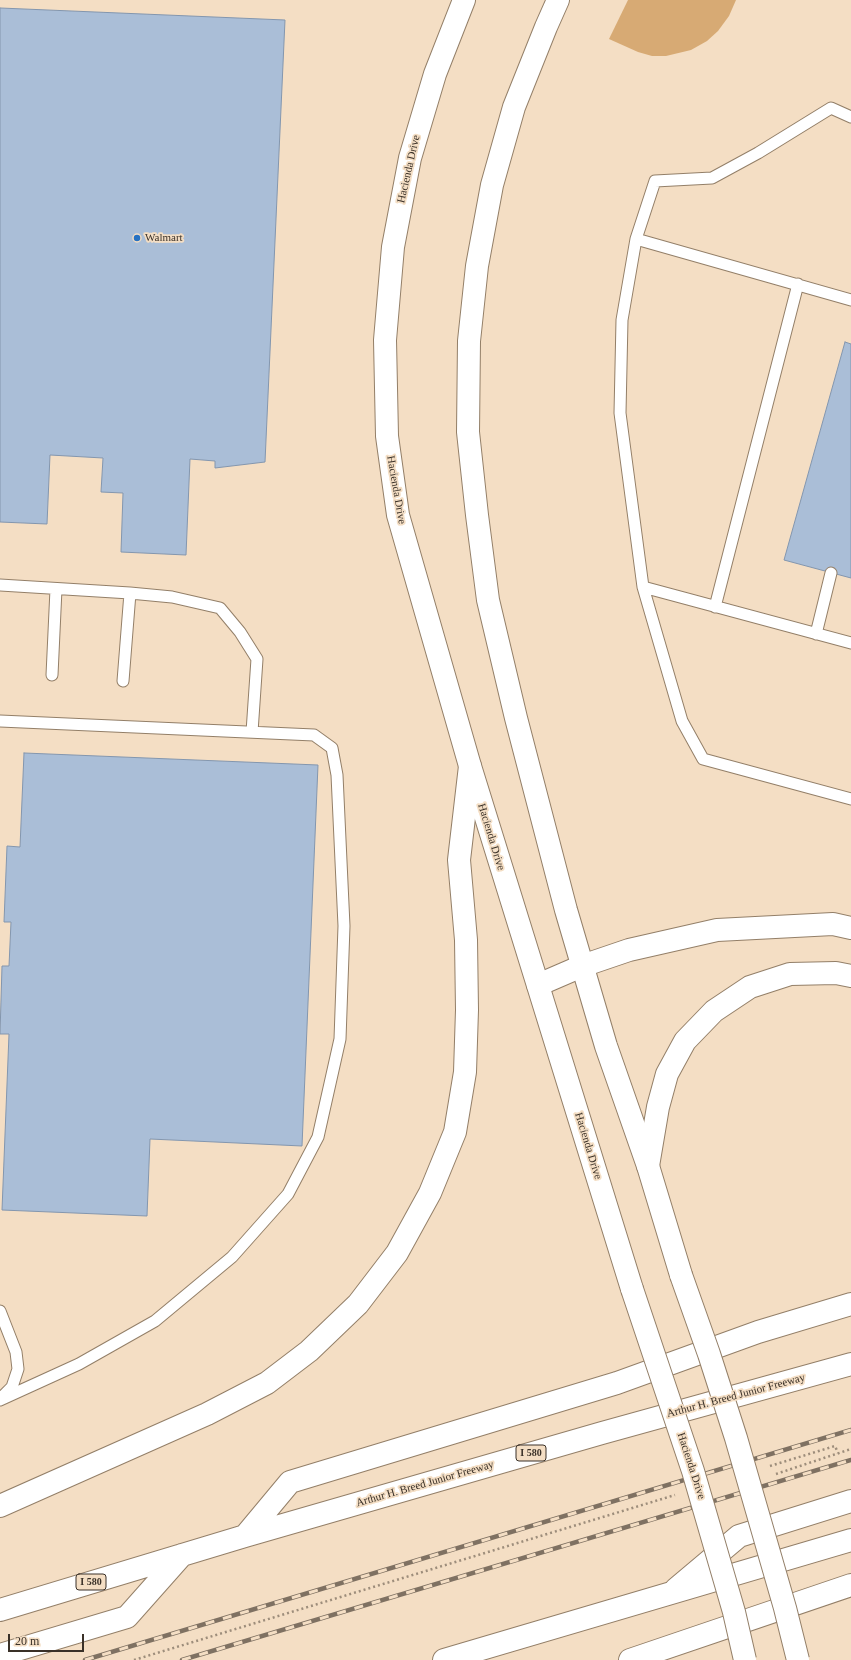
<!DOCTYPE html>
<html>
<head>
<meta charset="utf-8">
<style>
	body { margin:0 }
	#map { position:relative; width:851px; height:1660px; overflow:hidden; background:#f4dec4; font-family:"Times New Roman",serif }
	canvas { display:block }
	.scale { position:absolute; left:8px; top:1634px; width:76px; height:18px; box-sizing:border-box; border:2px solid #3a3128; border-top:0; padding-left:5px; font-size:12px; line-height:14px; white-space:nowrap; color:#3a3128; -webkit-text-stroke:3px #f4dec4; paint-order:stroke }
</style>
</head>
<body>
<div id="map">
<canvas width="851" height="1660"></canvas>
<div class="scale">20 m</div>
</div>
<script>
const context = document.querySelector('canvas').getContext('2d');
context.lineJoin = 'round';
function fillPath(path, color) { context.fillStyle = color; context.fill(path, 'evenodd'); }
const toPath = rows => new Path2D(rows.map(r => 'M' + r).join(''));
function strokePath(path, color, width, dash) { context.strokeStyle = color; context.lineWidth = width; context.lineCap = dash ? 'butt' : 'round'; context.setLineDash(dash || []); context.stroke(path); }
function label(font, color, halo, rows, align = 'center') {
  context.font = font + ' "Times New Roman",serif'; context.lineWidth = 3.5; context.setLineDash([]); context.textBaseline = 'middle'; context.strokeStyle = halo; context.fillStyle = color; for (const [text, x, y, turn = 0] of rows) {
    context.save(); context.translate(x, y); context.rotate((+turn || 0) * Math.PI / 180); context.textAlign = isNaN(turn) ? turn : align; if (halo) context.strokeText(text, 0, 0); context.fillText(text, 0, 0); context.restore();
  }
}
fillPath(toPath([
	[628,0,736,0,729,16,718,31,707,41,691,50,666,56,652,56,638,52,609,39]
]), '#d7aa74');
const building = toPath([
	[0,8,285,20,265,462,215,468,215,461,190,459,186,555,121,552,123,493,101,492,103,458,50,455,47,524,0,522,0,8],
	[845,342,851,344,851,578,784,560,845,342],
	[24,753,318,765,302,1146,150,1139,147,1216,2,1210,9,1034,0,1034,2,966,9,966,11,922,4,922,7,846,20,847,24,753]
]);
fillPath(building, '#aabed7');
strokePath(building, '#8396ae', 1);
const service = toPath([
	[851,117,831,108,758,153,712,178,655,181,636,239,622,320,620,413,643,587,682,721,703,759,851,799],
	[636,239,851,300],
	[0,585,130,593,172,597,220,608,240,632,257,659,252,732],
	[643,587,851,643],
	[715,607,798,284],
	[816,634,831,573],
	[52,675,56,589],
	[123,681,130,593],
	[0,721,314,735,332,748,337,775,344,926,340,1039,318,1137,288,1194,232,1257,155,1321,79,1364,0,1400],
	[0,1311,16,1352,18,1369,12,1387,2,1397]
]);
const secondary = toPath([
	[464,0,435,74,410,158,393,247,385,340,387,436,398,515,470,766,632,1289],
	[558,0,546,27,514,107,492,185,477,266,469,341,468,432,477,515,488,600,516,718,566,910,606,1046,648,1166,681,1275]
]);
const motorway = toPath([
	[538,985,582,966,629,950,717,930,833,924,851,928],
	[648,1166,658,1107,667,1074,685,1041,714,1011,750,987,790,974,836,973,851,976],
	[0,1506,207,1414,267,1383,309,1351,358,1304,397,1253,430,1193,455,1132,465,1072,467,1010,466,940,459,860,470,766],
	[245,1536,290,1482,617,1383,758,1332,851,1304],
	[676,1589,739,1536,851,1501],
	[0,1610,245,1536,602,1433,851,1364],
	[0,1655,127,1617,182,1555],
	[444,1660,851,1540],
	[630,1660,851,1585]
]);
strokePath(service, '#937f68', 13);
strokePath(secondary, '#937f68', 24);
strokePath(motorway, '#937f68', 24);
strokePath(toPath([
	[770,1466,835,1446,838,1453],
	[776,1474,851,1449],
	[134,1660,675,1495]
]), '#9d8d7b', 2.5, [2, 3]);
strokePath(service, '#fff', 11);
strokePath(secondary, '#fff', 22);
strokePath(motorway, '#fff', 22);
const rail = toPath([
	[85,1660,851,1430],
	[182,1660,851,1460]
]);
strokePath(rail, '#7f7162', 4.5);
strokePath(rail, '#f4dec4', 3, [9]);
const secondaryBridge = toPath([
	[681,1275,709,1354,736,1438,785,1608,798,1660],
	[632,1289,693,1471,734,1612,745,1660]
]);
strokePath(secondaryBridge, '#937f68', 24, []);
strokePath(secondaryBridge, '#fff', 22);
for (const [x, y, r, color] of [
	[137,238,4,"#2772c2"]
]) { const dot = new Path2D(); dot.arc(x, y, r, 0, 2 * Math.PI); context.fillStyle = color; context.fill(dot); strokePath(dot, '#f4dec4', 1.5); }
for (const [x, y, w] of [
	[531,1453,30],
	[91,1582,30]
]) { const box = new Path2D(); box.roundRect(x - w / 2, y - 8, w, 16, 3); context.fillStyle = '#f4dec4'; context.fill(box); strokePath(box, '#3a3128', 1); }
label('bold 10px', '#3a3128', null, [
	["I 580",531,1453],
	["I 580",91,1582]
]);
label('11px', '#3a3128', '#f4dec4', [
	["Hacienda Drive",409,169,-77],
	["Hacienda Drive",396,490,80],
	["Hacienda Drive",491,837,73],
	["Hacienda Drive",588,1146,73],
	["Arthur H. Breed Junior Freeway",736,1396,-15],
	["Hacienda Drive",691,1466,72],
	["Arthur H. Breed Junior Freeway",425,1484,-16]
]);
label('11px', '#3a3128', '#f4dec4', [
	["Walmart",145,238]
], 'left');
</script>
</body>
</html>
